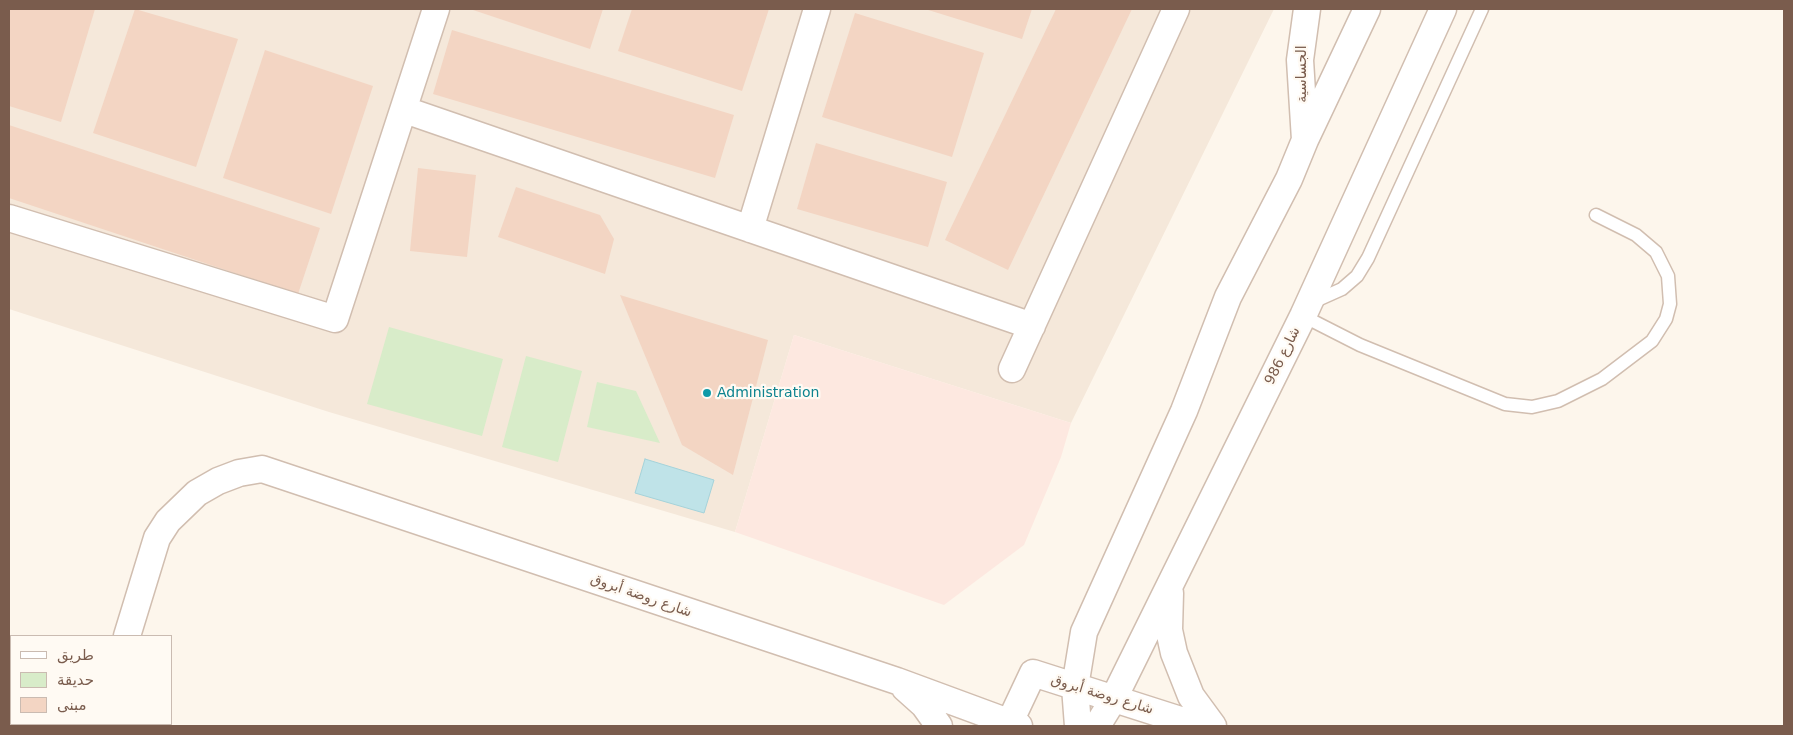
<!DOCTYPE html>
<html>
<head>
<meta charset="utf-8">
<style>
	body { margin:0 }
	#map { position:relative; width:1793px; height:735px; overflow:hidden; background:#fdf6ec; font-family:"DejaVu Sans",Vazirmatn,sans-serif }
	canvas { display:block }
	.frame { position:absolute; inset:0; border:10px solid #7a5c4d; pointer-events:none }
	.legend { position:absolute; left:10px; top:635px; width:162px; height:90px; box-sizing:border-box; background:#fffaf3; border:1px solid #cabbb1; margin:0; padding:6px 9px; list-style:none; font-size:15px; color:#7a5c4d }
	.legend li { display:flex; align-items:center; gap:10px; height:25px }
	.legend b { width:25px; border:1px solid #cabbb1 }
</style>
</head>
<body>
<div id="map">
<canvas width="1793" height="735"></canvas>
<div class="frame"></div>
<ul class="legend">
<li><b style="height:6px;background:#fff"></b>طريق</li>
<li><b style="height:14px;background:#d8ecc9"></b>حديقة</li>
<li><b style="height:14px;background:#f3d5c3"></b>مبنى</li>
</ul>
</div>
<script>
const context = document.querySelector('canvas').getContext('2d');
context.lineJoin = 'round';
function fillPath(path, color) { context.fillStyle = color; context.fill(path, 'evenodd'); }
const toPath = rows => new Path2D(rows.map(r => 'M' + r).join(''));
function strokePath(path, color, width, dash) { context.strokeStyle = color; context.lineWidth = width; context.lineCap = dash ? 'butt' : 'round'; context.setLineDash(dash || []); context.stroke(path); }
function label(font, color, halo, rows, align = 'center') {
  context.font = font + ' "DejaVu Sans",Vazirmatn,sans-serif'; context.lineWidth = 4.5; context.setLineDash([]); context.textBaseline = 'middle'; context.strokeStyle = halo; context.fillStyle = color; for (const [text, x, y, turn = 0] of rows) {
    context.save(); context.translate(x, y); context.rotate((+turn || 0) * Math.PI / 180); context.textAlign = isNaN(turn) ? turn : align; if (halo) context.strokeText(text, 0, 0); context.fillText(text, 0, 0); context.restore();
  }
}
fillPath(toPath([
	[9,9,1274,9,1071,423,794,335,735,532,329,412,9,309]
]), '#f5e8da');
fillPath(toPath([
	[794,335,1071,423,1061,457,1024,545,944,605,735,532]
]), '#fde8e0');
fillPath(toPath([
	[389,327,503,359,482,436,367,404],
	[526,356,582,371,558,462,502,447],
	[597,382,636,391,660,443,587,427]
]), '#d8ecc9');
const water = toPath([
	[645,459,714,480,704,513,635,493,645,459]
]);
fillPath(water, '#bfe3e8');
strokePath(water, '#a5d3da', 1);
fillPath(toPath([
	[9,9,95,9,61,122,9,106],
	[135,9,238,39,196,167,93,133],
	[470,9,603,9,590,49],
	[632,9,769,9,742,91,618,51],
	[925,9,1032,9,1022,39],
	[1056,9,1132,9,1008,270,945,240],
	[855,13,984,53,952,157,822,117],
	[452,30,734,115,715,178,433,94],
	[265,50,373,86,331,214,223,178],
	[9,125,320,228,298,294,9,198],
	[816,143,947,182,928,247,797,209],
	[418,168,476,175,467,257,410,251],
	[516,187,600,215,614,239,605,274,498,237],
	[620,295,768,340,733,475,682,445]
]), '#f3d5c3');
const lane = toPath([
	[1313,302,1342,289,1357,276,1368,258,1482,9],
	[1303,316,1360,345,1505,404,1532,407,1558,401,1602,379,1652,341,1666,319,1670,304,1668,276,1656,252,1636,235,1596,215]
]);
const street = toPath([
	[405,110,1032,326],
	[1305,140,1300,60,1307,9],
	[9,218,335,319,436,9],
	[750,229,817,9],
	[1012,369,1176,9],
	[1170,593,1169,630,1174,653,1191,696,1213,726],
	[127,636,157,538,168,521,197,493,218,481,239,473,262,469,897,681,1019,726],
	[905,688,924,705,939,726],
	[13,724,21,726],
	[99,726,100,724],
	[1008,726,1033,673,1199,726],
	[1078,726,1075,687,1084,632,1184,411,1228,297,1289,179,1305,140,1367,9],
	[1097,726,1113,700,1303,316,1443,9]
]);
strokePath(lane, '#d1beb0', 15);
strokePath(street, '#d1beb0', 29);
strokePath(lane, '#fff', 12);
strokePath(street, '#fff', 26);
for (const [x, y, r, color] of [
	[707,393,5,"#0f9aa8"]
]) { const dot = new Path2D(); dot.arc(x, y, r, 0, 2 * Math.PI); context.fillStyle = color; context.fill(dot); strokePath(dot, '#fffaf3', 2); }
label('14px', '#7a5c4d', '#fffaf3', [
	["الجساسية",1302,74,-90],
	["شارع 986",1283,356,-64],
	["شارع روضة أبروق",641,596,19],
	["شارع روضة أبروق",1102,695,17]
]);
label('14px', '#0d838f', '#fffaf3', [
	["Administration",717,393]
], 'left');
</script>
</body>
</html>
